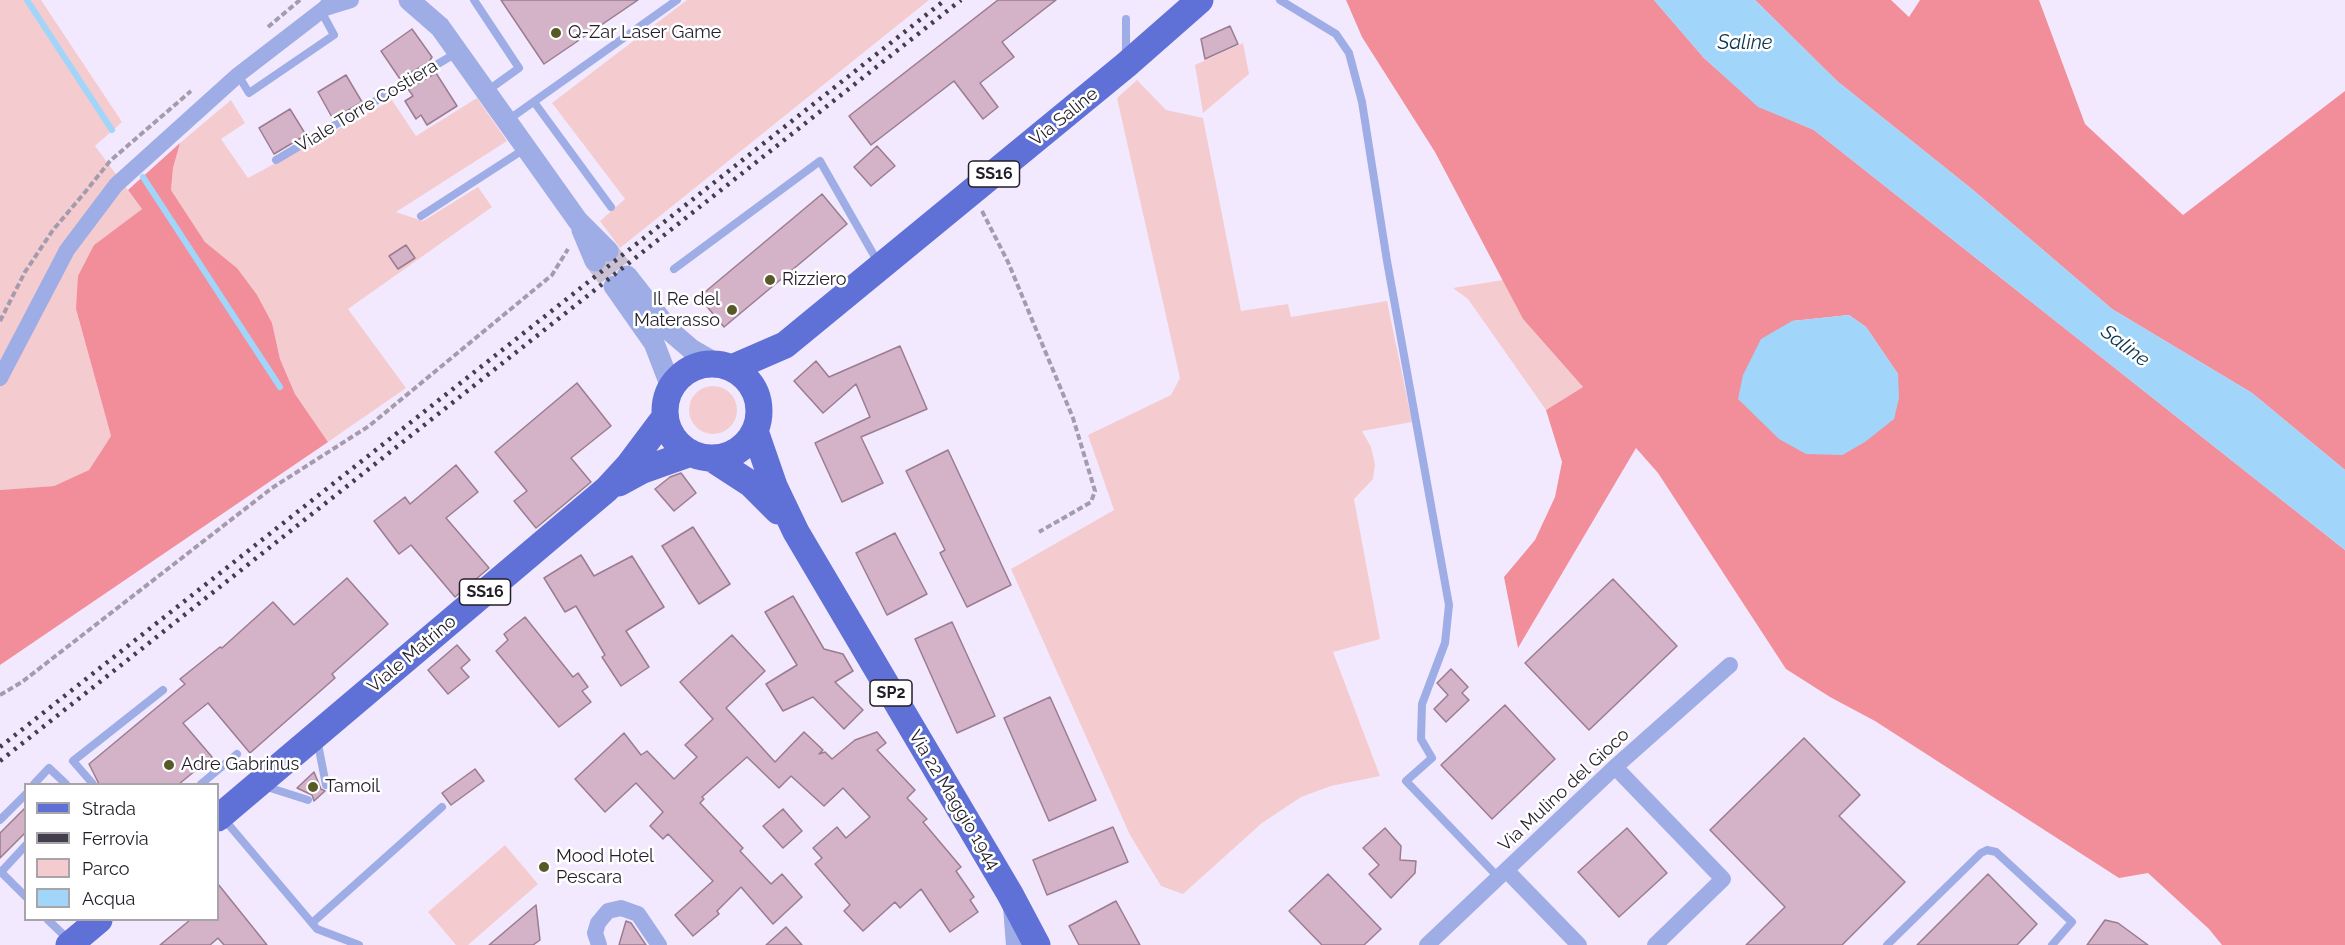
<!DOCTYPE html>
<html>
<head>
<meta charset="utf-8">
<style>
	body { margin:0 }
	#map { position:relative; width:2345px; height:945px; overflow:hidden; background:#f3e9fe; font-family:Raleway,sans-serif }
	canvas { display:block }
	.legend { position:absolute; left:24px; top:783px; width:195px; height:138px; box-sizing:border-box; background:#fff; border:2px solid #a7a5a9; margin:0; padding:8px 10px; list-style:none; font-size:18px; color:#231d29 }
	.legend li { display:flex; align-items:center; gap:12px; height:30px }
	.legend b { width:30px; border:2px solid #a7a5a9 }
</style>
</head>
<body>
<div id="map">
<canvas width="2345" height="945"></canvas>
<ul class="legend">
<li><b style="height:8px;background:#5f71d7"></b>Strada</li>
<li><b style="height:8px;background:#443d4b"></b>Ferrovia</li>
<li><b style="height:16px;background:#f4cccf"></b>Parco</li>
<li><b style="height:16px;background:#a2d5fa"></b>Acqua</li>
</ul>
</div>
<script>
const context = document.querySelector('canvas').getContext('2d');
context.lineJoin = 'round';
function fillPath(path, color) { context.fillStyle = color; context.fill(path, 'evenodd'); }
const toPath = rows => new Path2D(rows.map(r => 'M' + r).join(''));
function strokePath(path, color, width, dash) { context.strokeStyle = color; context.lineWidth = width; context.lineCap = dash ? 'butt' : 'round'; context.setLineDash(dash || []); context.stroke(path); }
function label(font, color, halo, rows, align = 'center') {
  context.font = font + ' Raleway,sans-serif'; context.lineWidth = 5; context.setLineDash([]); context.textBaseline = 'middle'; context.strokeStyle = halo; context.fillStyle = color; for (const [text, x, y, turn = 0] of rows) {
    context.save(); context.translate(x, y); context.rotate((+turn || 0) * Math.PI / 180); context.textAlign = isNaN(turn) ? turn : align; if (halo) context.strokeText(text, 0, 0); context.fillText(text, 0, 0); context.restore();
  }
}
fillPath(toPath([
	[0,0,41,0,122,122,95,146,142,209,94,245,76,309,111,436,89,470,54,486,0,490],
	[687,0,929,0,620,248,600,221,625,199,552,103],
	[1243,43,1249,74,1203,113,1195,65],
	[1137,80,1166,110,1203,118,1241,311,1288,304,1291,317,1387,301,1412,422,1362,431,1371,447,1375,464,1373,479,1354,499,1380,639,1333,652,1380,776,1331,786,1301,797,1262,823,1183,894,1161,886,1130,835,1011,569,1114,510,1088,435,1171,395,1180,378,1117,98],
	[477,98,507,141,396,212,423,221,478,187,492,207,348,309,406,388,328,442,295,394,280,359,272,323,237,268,205,242,171,190,173,168,180,143,231,100,245,123,221,139,248,178,392,100,416,136],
	[1503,280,1523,319,1583,387,1546,410,1468,299,1453,288],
	'689 410a24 24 0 1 1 48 0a24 24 0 1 1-48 0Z',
	[505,845,538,884,468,945,456,945,428,912]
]), '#f4cccf');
fillPath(toPath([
	[1346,0,1654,0,1704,58,1758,106,1814,130,2345,550,2345,945,2222,945,2209,929,2148,873,2119,878,1875,721,1830,697,1786,669,1658,473,1636,448,1518,648,1504,577,1535,540,1555,497,1562,462,1546,410,1583,387,1523,319,1435,152,1362,37],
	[1849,315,1866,327,1898,374,1894,418,1865,441,1842,455,1792,321],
	[1755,0,1891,0,1909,17,1920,0,2039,0,2085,124,2183,215,2345,91,2345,470,2252,393,2112,309,1973,190,1837,81],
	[180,143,173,168,171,190,205,242,237,268,257,295,272,323,280,359,295,394,328,442,0,665,0,490,54,486,89,470,111,436,76,309,78,276,94,245,142,209,128,190]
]), '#f28d9a');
fillPath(toPath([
	[1654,0,1755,0,1837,81,1973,190,2112,309,2252,393,2345,470,2345,550,1814,130,1758,107,1704,58],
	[1849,315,1866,327,1898,374,1899,398,1894,419,1865,442,1842,455,1806,454,1779,439,1738,399,1743,375,1761,339,1792,321]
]), '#a2d5fa');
strokePath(toPath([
	[27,0,112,130],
	[143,177,280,387]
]), '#a2d5fa', 6);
const building = toPath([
	[501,0,638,0,544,64,501,0],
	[998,0,1056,0,1002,42,1014,57,980,83,998,107,983,119,954,81,871,145,849,116,998,0],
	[1230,26,1238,44,1205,59,1201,39,1230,26],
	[412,29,432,57,429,62,400,79,381,51,412,29],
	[436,73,457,106,427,125,421,115,416,119,405,101,413,96,408,89,436,73],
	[346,75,362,102,333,119,318,92,346,75],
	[290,109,306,135,274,154,259,128,290,109],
	[877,146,895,166,871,186,854,167,877,146],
	[822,194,847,224,724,327,699,297,822,194],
	[406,245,415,258,398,269,389,256,406,245],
	[900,346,927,409,861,437,883,483,842,502,815,443,870,417,856,384,823,413,794,381,816,361,829,377,900,346],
	[577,383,611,426,571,458,591,482,536,528,514,501,527,491,495,452,577,383],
	[948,450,1011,585,967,607,940,553,945,550,906,471,948,450],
	[456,465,478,492,446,518,489,568,455,597,411,545,399,554,374,521,405,497,410,504,456,465],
	[681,473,696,493,674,511,655,489,670,477,681,473],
	[693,527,730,584,699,604,662,546,693,527],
	[895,533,927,594,887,615,856,553,895,533],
	[581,555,594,576,632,556,664,607,626,631,649,667,621,686,602,657,605,655,576,606,565,612,544,578,581,555],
	[347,578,388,624,332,674,335,678,250,753,208,703,183,723,212,757,179,784,99,784,89,764,185,684,180,679,220,647,222,648,273,602,294,625,347,578],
	[1613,579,1677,646,1589,730,1525,663,1613,579],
	[793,596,824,649,843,654,853,671,835,682,863,710,844,729,813,697,783,711,766,684,797,665,765,612,793,596],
	[525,617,573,677,578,673,588,687,582,691,591,702,559,727,496,651,508,640,504,634,525,617],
	[952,622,995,716,957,733,915,639,952,622],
	[732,635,765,671,726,708,775,762,804,732,823,750,819,754,825,752,832,759,855,740,877,732,886,743,877,750,915,790,907,798,927,819,923,822,961,867,956,871,974,897,970,900,978,912,950,932,921,889,900,908,895,902,863,931,844,911,850,905,815,864,822,858,813,848,837,827,846,838,870,817,843,788,824,806,791,776,779,788,747,757,702,797,704,799,700,803,743,848,740,851,771,884,782,874,802,897,773,924,741,887,717,911,719,914,693,936,675,915,713,881,668,834,663,839,650,826,663,812,636,783,605,812,575,779,624,733,641,755,647,751,674,779,697,757,685,745,713,719,680,682,732,635],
	[457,645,470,660,461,668,469,677,448,694,428,670,457,645],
	[1451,669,1468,687,1462,693,1469,700,1446,722,1434,709,1448,695,1437,683,1451,669],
	[1050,697,1096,800,1049,821,1004,718,1050,697],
	[1505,705,1555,759,1492,819,1441,765,1505,705],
	[1804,738,1860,795,1839,816,1905,882,1842,945,1746,945,1785,907,1710,830,1804,738],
	[475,769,484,781,451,805,442,793,475,769],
	[314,772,321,789,325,791,314,801,312,795,297,788,314,772],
	[26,807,26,832,0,858,0,833,26,807],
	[783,809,802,831,783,848,763,826,783,809],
	[1113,827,1128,862,1047,895,1033,860,1113,827],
	[1385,828,1401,846,1400,860,1416,861,1415,873,1391,898,1369,874,1379,865,1363,848,1385,828],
	[1627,828,1667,873,1619,917,1578,872,1627,828],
	[1328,874,1381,929,1364,945,1322,945,1289,911,1328,874],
	[1988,874,2037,924,2017,945,1917,945,1988,874],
	[218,884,267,945,224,945,218,938,210,945,160,945,190,920,218,920,218,884],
	[1116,901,1140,945,1079,945,1069,926,1116,901],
	[536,905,540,940,533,945,489,945,536,905],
	[2105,920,2118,923,2148,945,2087,945,2105,920],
	[626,921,631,923,646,945,619,945,626,921],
	[786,927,802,945,766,945,786,927]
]);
fillPath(building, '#d4b2c8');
strokePath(building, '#9b7c91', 1.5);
strokePath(toPath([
	[608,251,627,276],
	[595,261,614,286]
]), '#c9c0d3', 21, [21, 10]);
strokePath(toPath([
	[268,27,300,0],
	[982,211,1008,262,1073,418,1095,491,1091,502,1039,532],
	[0,321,25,272,53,230,86,191,110,161,191,91],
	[0,695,22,682,272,488,369,426,552,275,568,249]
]), '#a49bad', 4, [6, 3]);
strokePath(toPath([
	[474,0,519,68,487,91],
	[1280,0,1336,34,1349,53,1362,102,1387,261,1449,605,1445,643,1422,704,1421,739,1432,758,1406,781,1499,878],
	[1126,19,1126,56],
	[238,75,249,93,334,35,321,11],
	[534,102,611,207],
	[508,120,677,0],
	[276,160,458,52],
	[421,216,526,148],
	[674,269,820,161,879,264],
	[317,739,326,785],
	[34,784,49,768,66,784],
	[93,784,73,761,163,690],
	[201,784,237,754],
	[264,786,308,800],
	[223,818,317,929,359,945],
	[0,820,26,794],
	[0,871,26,897],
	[1,872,26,845],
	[48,920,69,940],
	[312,923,442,807],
	[1887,945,1981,853,1987,850,1996,852,2072,922,2052,945]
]), '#9eade5', 8);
strokePath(toPath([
	[325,8,351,0],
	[0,378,67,250,116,185,238,75,325,8,332,0],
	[1615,767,1723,879,1655,945],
	[1507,871,1579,945],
	[1011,907,1014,945],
	[599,945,595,933,598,923,608,911,621,908,638,914,659,945],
	[1427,945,1615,767,1730,665]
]), '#9eade5', 16);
strokePath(toPath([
	[409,0,440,27,578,221,608,251],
	[582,230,595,261],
	[627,276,670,331,691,349,717,364],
	[614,286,654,343,671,387]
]), '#9eade5', 21);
strokePath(toPath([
	'665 411a47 47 0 1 1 94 0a47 47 0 1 1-94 0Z',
	[732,368,785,345,1126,65,1200,0],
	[755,431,774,486,796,532,1010,894,1037,945],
	[711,458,751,484,778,511],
	[619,483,643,470,691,453],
	[218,818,607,489,629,465,665,417],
	[69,945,99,920]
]), '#5f71d7', 27);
strokePath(toPath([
	[0,747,945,0],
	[0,761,961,0]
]), '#443d4b', 4.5, [3, 6]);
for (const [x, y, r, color] of [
	[556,33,6,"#575927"],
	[770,280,6,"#575927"],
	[732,310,6,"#575927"],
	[169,765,6,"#575927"],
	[313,787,6,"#575927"],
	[544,867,6,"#575927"]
]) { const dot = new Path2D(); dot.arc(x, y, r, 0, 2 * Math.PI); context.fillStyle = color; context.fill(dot); strokePath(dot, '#fff', 2); }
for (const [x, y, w] of [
	[994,174,51],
	[485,592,51],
	[891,693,42]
]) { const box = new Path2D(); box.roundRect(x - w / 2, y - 13, w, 26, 4.5); context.fillStyle = '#fff'; context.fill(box); strokePath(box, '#231d29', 1.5); }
label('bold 16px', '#231d29', null, [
	["SS16",994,174],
	["SS16",485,592],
	["SP2",891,693]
]);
label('18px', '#231d29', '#fff', [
	["Q-Zar Laser Game",568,33],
	["Rizziero",782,280],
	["Il Re del",720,300,"right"],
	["Materasso",720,321,"right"],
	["Adre Gabrinus",181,765],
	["Tamoil",325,787],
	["Mood Hotel",556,857],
	["Pescara",556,878]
], 'left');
label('18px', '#231d29', '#fff', [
	["Viale Torre Costiera",367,106,-31],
	["Via Saline",1064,117,-39],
	["Viale Matrino",412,654,-40],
	["Via Mulino del Gioco",1564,790,-43],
	["Via 22 Maggio 1944",954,800,59]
]);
label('italic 20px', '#0f364f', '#fff', [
	["Saline",1745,43],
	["Saline",2125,346,37]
]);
</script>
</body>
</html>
